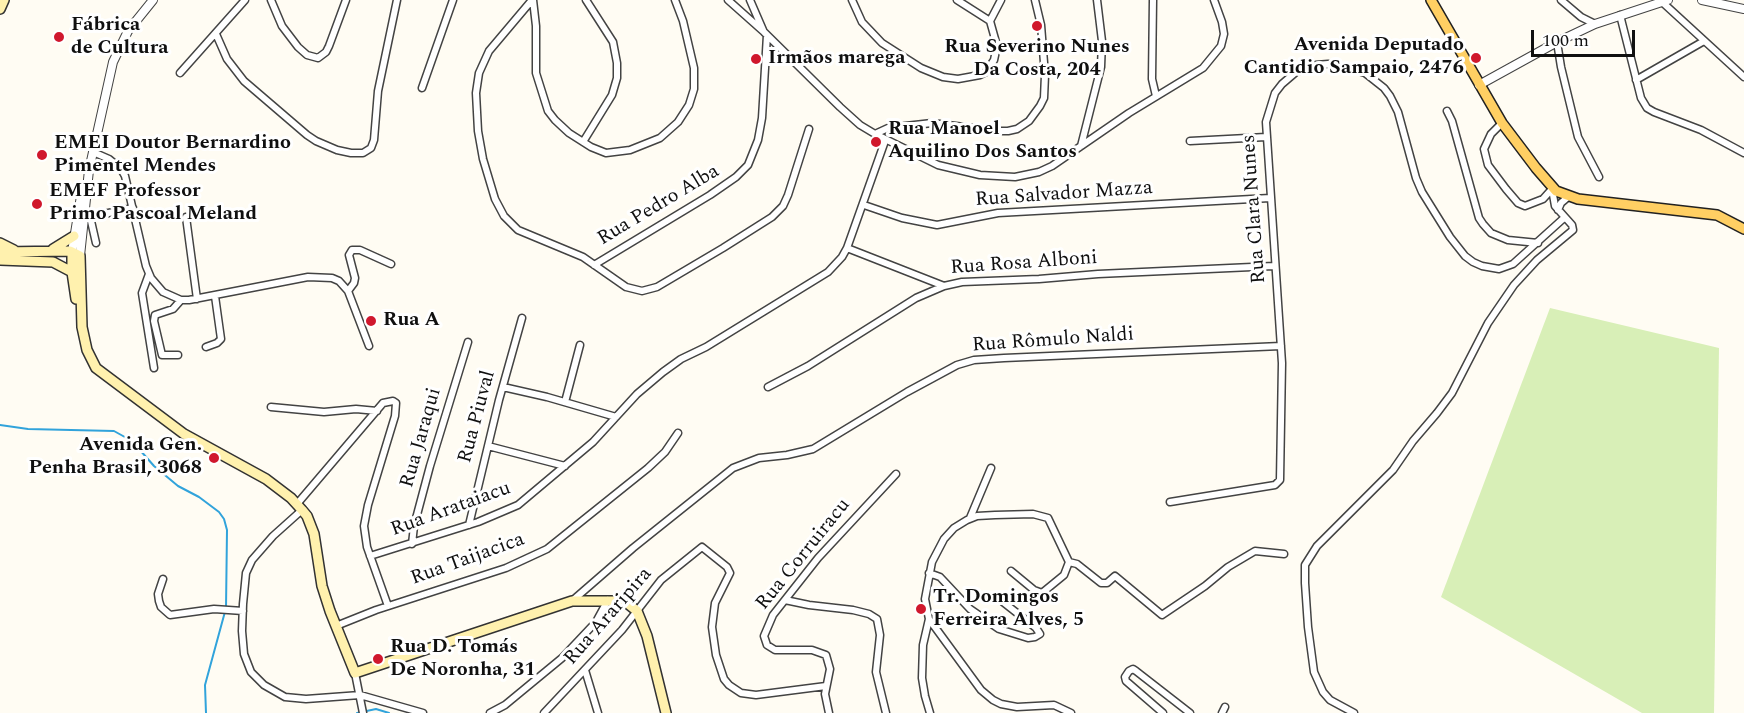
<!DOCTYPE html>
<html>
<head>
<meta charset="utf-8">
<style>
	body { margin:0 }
	#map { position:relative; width:1744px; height:713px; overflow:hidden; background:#fffcf3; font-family:Spectral,serif }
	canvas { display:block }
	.scale { position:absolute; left:1531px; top:30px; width:104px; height:27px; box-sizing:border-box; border:3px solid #101010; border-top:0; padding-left:8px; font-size:18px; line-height:21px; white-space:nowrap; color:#101010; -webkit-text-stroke:4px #fff; paint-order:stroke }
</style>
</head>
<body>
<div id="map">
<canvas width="1744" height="713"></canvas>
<div class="scale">100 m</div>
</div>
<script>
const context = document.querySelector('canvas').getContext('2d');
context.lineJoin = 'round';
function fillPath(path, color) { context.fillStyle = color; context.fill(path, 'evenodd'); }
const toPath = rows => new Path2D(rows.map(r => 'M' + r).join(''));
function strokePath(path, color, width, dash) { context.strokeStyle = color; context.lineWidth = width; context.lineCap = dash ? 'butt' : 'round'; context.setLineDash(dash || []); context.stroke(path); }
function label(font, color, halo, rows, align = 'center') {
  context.font = font + ' Spectral,serif'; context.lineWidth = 6; context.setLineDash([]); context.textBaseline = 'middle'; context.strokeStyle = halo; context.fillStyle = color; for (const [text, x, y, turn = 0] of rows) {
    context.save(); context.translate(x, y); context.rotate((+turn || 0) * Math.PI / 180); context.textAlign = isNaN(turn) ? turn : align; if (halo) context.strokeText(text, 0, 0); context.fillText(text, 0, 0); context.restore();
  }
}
fillPath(toPath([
	[1550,308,1719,348,1714,713,1642,713,1441,597]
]), '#d8efb7');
strokePath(toPath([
	[0,425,28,429,114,431,132,441,154,466,178,486,199,497,219,512,224,519,227,530,226,608,205,685,206,713],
	[357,713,376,709,389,713]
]), '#31a3db', 2);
const minor = toPath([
	[271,0,282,26,298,47,307,55,318,58,326,52,329,46,346,0],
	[532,0,489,51,479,73,476,93,478,131,483,159,495,199,504,216,518,230,583,257,626,287,642,291,657,287,723,248,772,217,783,206,788,195,809,129],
	[533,0,536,26,536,73,548,111,555,120,569,133,591,147,606,153,630,150,660,138,678,122,689,105,694,89,694,68,683,21,675,0],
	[728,0,764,32,840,107,860,125,875,134,938,165,980,175,1015,177,1039,172,1052,166,1129,113,1203,68,1221,46,1224,34,1222,22,1214,0],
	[750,0,763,30],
	[852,0,862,22,882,43,921,68,943,77,958,79,980,75,986,72,994,60,997,46,990,21,1001,0],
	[957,0,990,21],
	[1153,0,1152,79,1156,96],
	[1561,0,1581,17,1595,24],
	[1661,1,1744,77],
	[1620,15,1641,98,1647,108,1654,112,1701,130,1744,153],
	[216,34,227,59,244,81,307,135,316,141,337,150,351,153,363,153,371,148,374,140,378,91,397,0],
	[1557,42,1561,67,1578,137,1599,177],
	[180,73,245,0],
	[1636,80,1704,41],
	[422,88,453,0],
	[1447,111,1452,121,1479,218,1483,224,1491,233,1508,240,1538,243],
	[1502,123,1491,134,1484,149,1488,165,1506,189,1518,203,1525,206,1543,199,1552,189],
	[875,134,888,128,932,123,996,131,1008,131,1017,129,1029,121,1040,106,1044,98,1045,75,1041,25,1035,0],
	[1190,141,1266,137],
	[583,142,612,95,617,78,617,63,613,42,586,0],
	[1081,146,1101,67,1102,41,1097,0],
	[93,152,109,159,121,169,125,176,146,266,151,278,163,292,181,300,189,300,308,277,332,278,339,281,348,291,369,346],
	[864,205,902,218,937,225,998,213,1270,198],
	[1558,210,1561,203,1568,197],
	[186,217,197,299],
	[96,243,91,221,94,216,133,208],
	[847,248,944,286],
	[594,265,710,195,736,177,748,165,758,140,762,118,767,35],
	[149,274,142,293,154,368],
	[348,291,354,283,355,278,349,255,352,250,360,250,391,264],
	[206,347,217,343,221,339,215,296],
	[178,355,162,355,154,321,155,315,173,309,181,300],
	[503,387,547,397,616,417],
	[768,387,808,366,916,298,944,286,962,282,1039,279,1098,274,1274,266],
	[565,402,580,345],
	[271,407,324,412,356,409,377,411],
	[488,446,565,466],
	[1170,502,1275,485,1280,480,1282,363,1266,122,1275,93,1282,84,1296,72,1316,65,1328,64,1344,67,1365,73,1384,88,1390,96,1398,112,1416,178,1422,192,1450,237,1465,256,1473,262,1482,266,1499,269,1513,264,1564,218],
	[297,504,383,403,393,401,396,403,395,416,368,505,364,526,367,547,388,606],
	[302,510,273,536,252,560,246,573,243,604,242,631,244,654,251,672,264,685,285,697,306,699,360,695,423,713],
	[970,518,991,468],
	[469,525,499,400,522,318],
	[412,544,414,526,430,466,468,342],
	[370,556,478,522,518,505,593,442,637,394,663,372,681,359,706,347,828,272,842,257,847,248,885,141],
	[1069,562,1077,564,1101,583,1107,583,1115,576,1162,615,1205,586,1228,567,1255,551,1284,554],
	[1011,571,1034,590,1042,593,1064,575,1069,562,1048,518,1033,514,995,515,977,516,967,520,954,528,944,539,932,562,925,599,929,619,981,690,993,700,1001,704,1017,707,1054,705,1071,713],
	[929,573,940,577,970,609,999,629,1028,638,1035,637,1040,634,1036,628,1003,602],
	[163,579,158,594,159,601,161,607,170,615,214,609,243,611],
	[785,600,809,605,853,610,869,614,877,619,880,635,876,672,886,713],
	[572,601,633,548,733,468,759,458,787,455,813,449,907,392,957,365,974,360,1004,358,1281,346],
	[929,619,923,645,922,678,925,696,930,713],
	[336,626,376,610,506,568,547,549,648,468,665,452,678,433],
	[585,670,598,713],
	[355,673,363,713],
	[490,713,505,705,562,658,596,622,608,600],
	[544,713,622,630,661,580,702,547,727,567,730,573,715,603,712,627,716,655,724,679,729,685,741,693,756,695,826,686],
	[829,713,825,694,830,669,826,655,812,650,775,650,767,645,764,636,773,615,818,558,896,474],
	[1163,713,1126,681,1125,677,1129,671,1133,669,1136,671,1190,713],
	[1222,713,1225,707],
	[1354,713,1330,700,1323,692,1314,672,1308,627,1305,583,1305,565,1317,546,1393,470,1413,441,1437,413,1452,393,1488,323,1514,285,1537,260,1573,230,1572,225,1555,206,1552,189]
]);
const tertiary = toPath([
	[1702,0,1744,9],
	[1479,85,1557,42,1595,24,1668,0],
	[72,252,81,196],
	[80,256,89,170,113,62,128,31,153,0]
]);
const secondary = toPath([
	[0,9,4,0],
	[0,243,14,250],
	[53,249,74,236],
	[0,252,70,251,80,256,82,327,87,350,96,368,184,434,266,479,291,498,302,510,307,516,314,534,322,586,330,611,355,673,572,601,621,601,627,603,637,611,647,636,666,713],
	[72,252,72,272,76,299],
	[0,260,53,262,72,272,80,271]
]);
const primary = toPath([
	[1431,0,1502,123,1536,168,1556,191,1578,199,1717,215,1744,229]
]);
strokePath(minor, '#434343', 9);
strokePath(tertiary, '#434343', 10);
strokePath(secondary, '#323232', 12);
strokePath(primary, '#212121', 12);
strokePath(minor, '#fff', 6);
strokePath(tertiary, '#fff', 8);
strokePath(secondary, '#fff1ae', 9);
strokePath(primary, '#ffcf63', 9);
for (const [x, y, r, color] of [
	[1037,26,6,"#d0182d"],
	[59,37,6,"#d0182d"],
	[1476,58,6,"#d0182d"],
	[756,59,6,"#d0182d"],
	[876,142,6,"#d0182d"],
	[42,155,6,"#d0182d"],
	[37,204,6,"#d0182d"],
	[371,321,6,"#d0182d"],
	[214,458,6,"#d0182d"],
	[921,609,6,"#d0182d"],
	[378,659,6,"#d0182d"]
]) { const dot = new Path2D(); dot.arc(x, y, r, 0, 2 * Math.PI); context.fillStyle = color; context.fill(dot); strokePath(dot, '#fff', 2); }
label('bold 20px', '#101010', '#fff', [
	["Fábrica",71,26],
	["de Cultura",71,49],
	["Avenida Deputado",1464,46,"right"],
	["Cantidio Sampaio, 2476",1464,69,"right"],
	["Rua Severino Nunes",1037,48,"center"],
	["Da Costa, 204",1037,71,"center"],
	["Irmãos marega",768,59],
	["Rua Manoel",888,130],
	["Aquilino Dos Santos",888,153],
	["EMEI Doutor Bernardino",54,144],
	["Pimentel Mendes",54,167],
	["EMEF Professor",49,192],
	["Primo Pascoal Meland",49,215],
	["Rua A",383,321],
	["Avenida Gen.",202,446,"right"],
	["Penha Brasil, 3068",202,469,"right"],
	["Tr. Domingos",933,598],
	["Ferreira Alves, 5",933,621],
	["Rua D. Tomás",390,648],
	["De Noronha, 31",390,671]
], 'left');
label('20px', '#101010', '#fff', [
	["Rua Salvador Mazza",1064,195,-4],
	["Rua Pedro Alba",659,206,-31],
	["Rua Clara Nunes",1255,209,-94],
	["Rua Rosa Alboni",1024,264,-4],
	["Rua Rômulo Naldi",1053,341,-4],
	["Rua Piuval",478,417,-75],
	["Rua Jaraqui",422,438,-74],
	["Rua Arataiacu",451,510,-20],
	["Rua Corruiracu",804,555,-51],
	["Rua Taijacica",468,560,-20],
	["Rua Araripira",609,617,-49]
]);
</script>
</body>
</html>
